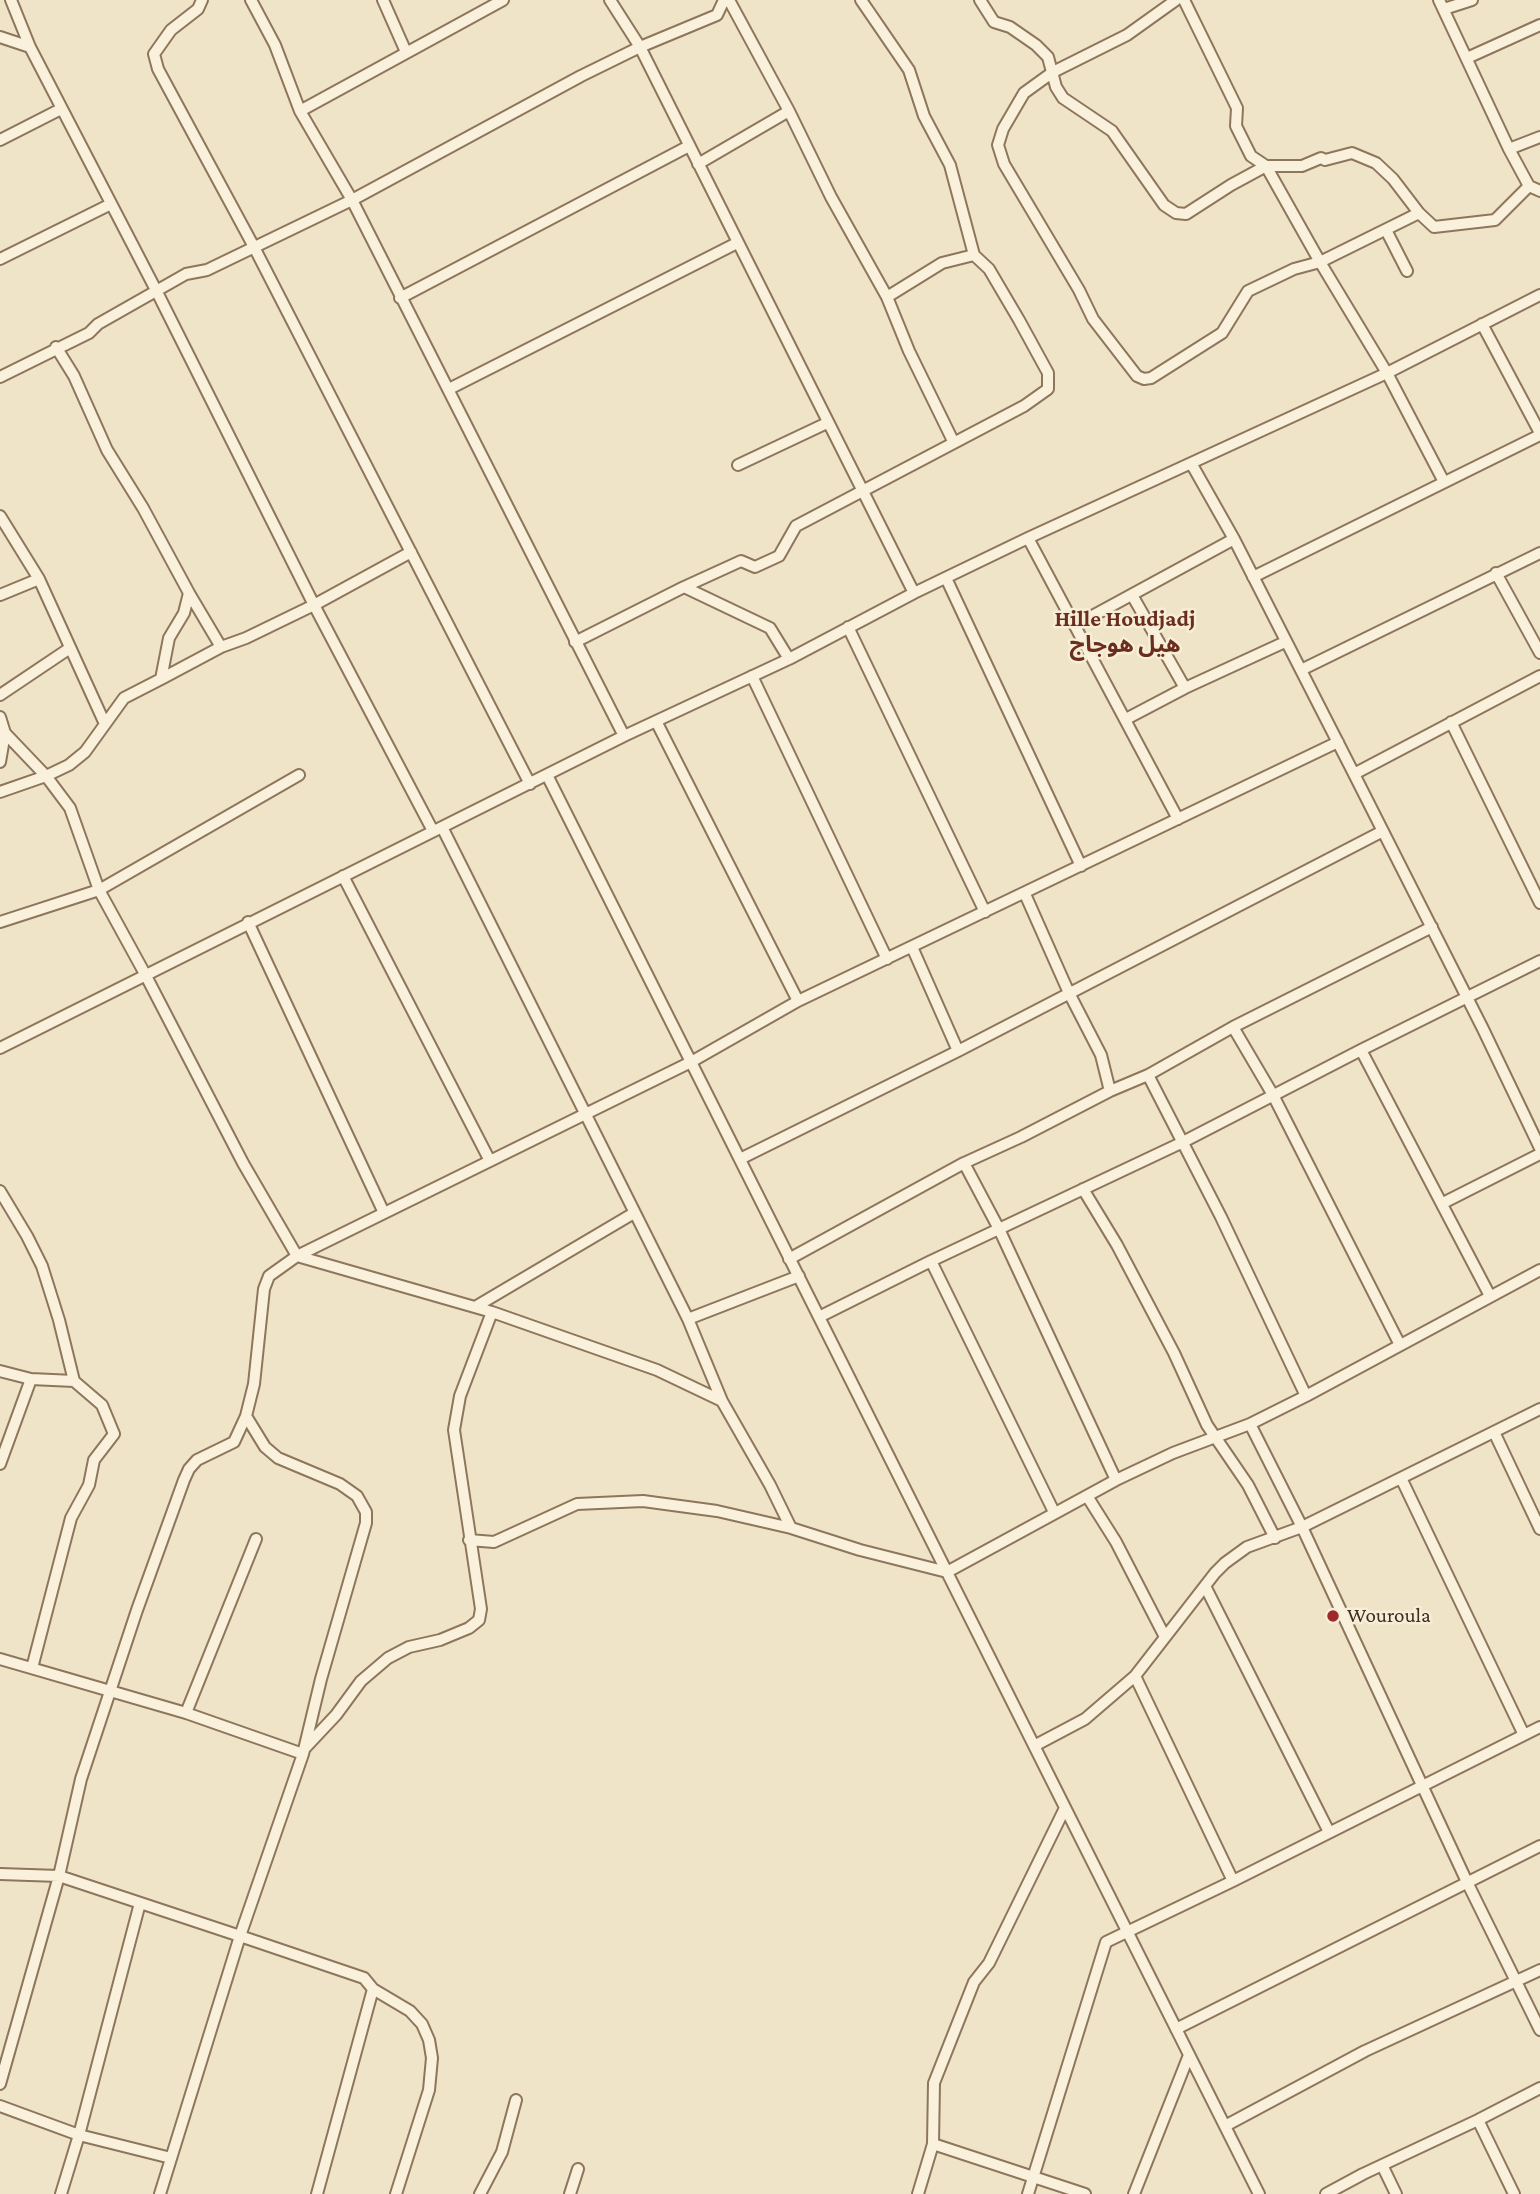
<!DOCTYPE html>
<html>
<head>
<meta charset="utf-8">
<style>
	body { margin:0 }
	canvas { display:block; background:#f0e4c8 }
</style>
</head>
<body>
<canvas width="1540" height="2194"></canvas>
<script>
const context = document.querySelector('canvas').getContext('2d');
context.lineJoin = 'round';
const toPath = rows => new Path2D(rows.map(r => 'M' + r).join(''));
function strokePath(path, color, width, dash) { context.strokeStyle = color; context.lineWidth = width; context.lineCap = dash ? 'butt' : 'round'; context.setLineDash(dash || []); context.stroke(path); }
function label(font, color, halo, rows, align = 'center') {
  context.font = font + ' "Crimson Pro","Noto Sans Arabic",serif'; context.lineWidth = 5; context.setLineDash([]); context.textBaseline = 'middle'; context.strokeStyle = halo; context.fillStyle = color; for (const [text, x, y, turn = 0] of rows) {
    context.save(); context.translate(x, y); context.rotate((+turn || 0) * Math.PI / 180); context.textAlign = isNaN(turn) ? turn : align; if (halo) context.strokeText(text, 0, 0); context.fillText(text, 0, 0); context.restore();
  }
}
const minor = toPath([
	[11,0,30,47],
	[202,0,198,9,171,30,154,54,158,69,254,247,530,784],
	[251,0,275,45,300,111,352,200,624,736],
	[383,0,406,52],
	[610,0,640,47,914,593],
	[729,0,789,111,831,197,887,297,909,351,954,443],
	[861,0,909,70,924,116,950,165,974,255],
	[980,0,994,22,1010,27,1036,45,1048,57,1056,87,1063,98,1112,131,1164,205,1176,213,1186,214,1231,185,1266,166,1302,166,1321,158,1325,160,1352,153,1376,163,1393,179,1419,213,1434,227,1495,220,1529,186],
	[1176,0,1127,35,1053,72,1024,93,1003,129,998,145,1004,164,1079,290,1093,319,1137,376,1144,379,1151,378,1222,333,1248,291,1294,269,1320,262,1419,213],
	[1184,0,1237,108,1236,126,1251,156,1266,166,1320,262,1387,373,1444,482],
	[1439,0,1509,149,1529,186,1540,191],
	[1444,9,1472,0],
	[0,37,30,47,157,292,314,605,433,831],
	[1467,58,1540,25],
	[300,111,503,0],
	[0,140,61,109],
	[1509,149,1540,137],
	[698,164,789,111],
	[1386,230,1407,271],
	[0,259,111,204],
	[400,298,689,146],
	[1482,324,1540,433],
	[0,377,89,333,98,324,186,274,207,270,352,200,581,76,640,47,717,15,724,0],
	[449,389,737,243],
	[1191,463,1234,539,1354,774,1483,1029,1540,1148],
	[738,465,827,423],
	[0,516,39,579,105,724],
	[1028,538,1178,819],
	[1496,573,1540,653],
	[1253,577,1540,435],
	[946,578,1081,866],
	[684,587,741,561,755,567,779,556,796,526,1024,406,1048,389,1048,373,1019,320,989,269,974,255,942,263,887,297],
	[189,593,221,647],
	[0,595,39,579],
	[1132,595,1185,688],
	[1076,625,1234,539],
	[848,627,985,912],
	[575,642,684,587,770,628,789,659],
	[1301,670,1540,553],
	[752,676,887,959],
	[161,679,221,647,246,638,314,605,411,552],
	[0,695,70,648],
	[0,717,5,733,46,776,70,808,99,890,145,974,243,1163,297,1256,492,1312,657,1370,722,1401],
	[1126,719,1185,688,1285,642],
	[656,721,798,1001],
	[1451,722,1540,903],
	[0,762,5,733],
	[1354,774,1540,676],
	[547,775,1259,2194],
	[0,792,46,776,69,765,85,752,124,698,161,679,169,638,184,613,189,593,143,508,107,450,74,376,56,347],
	[442,827,688,1319,722,1401,770,1485,791,1528,860,1550,947,1572,1116,1480,1173,1453,1250,1424,1306,1396,1540,1270],
	[343,876,490,1161],
	[1025,894,1069,993,1101,1055,1110,1091],
	[0,922,99,890,299,775],
	[248,922,384,1213],
	[912,947,958,1051],
	[1233,1027,1273,1095,1400,1345],
	[0,1048,624,736,789,659,914,593,1028,538,1387,373,1540,295],
	[1361,1050,1490,1296],
	[1148,1075,1221,1217,1306,1396],
	[740,1159,958,1051,1383,831],
	[964,1163,999,1229,1116,1480],
	[1083,1189,1117,1245,1174,1353,1207,1425,1248,1485,1275,1538],
	[0,1191,27,1236,42,1266,59,1320,74,1381,102,1405,114,1434,94,1460,89,1485,71,1518,32,1668],
	[1443,1203,1540,1154],
	[789,1259,964,1163,1021,1137,1110,1091,1148,1075,1233,1027,1432,927],
	[931,1261,1054,1512],
	[475,1307,634,1213],
	[819,1317,931,1261,1181,1143,1361,1050,1540,961],
	[688,1319,799,1276],
	[0,1371,31,1379],
	[1250,1424,1302,1527,1467,1882,1540,2030],
	[1494,1432,1540,1529],
	[0,1464,31,1379,74,1381],
	[1401,1478,1524,1735],
	[1087,1496,1116,1542,1165,1637],
	[469,1540,494,1542,577,1504,643,1501,717,1511,791,1528],
	[1205,1586,1329,1832],
	[0,1659,186,1713,303,1754],
	[1135,1676,1233,1881],
	[186,1713,256,1539],
	[1034,1746,1085,1719,1135,1676,1215,1573,1225,1563,1247,1547,1302,1527,1540,1409],
	[305,1748,336,1715,361,1681,388,1658,409,1647,440,1640,469,1628,479,1620,481,1609,454,1430,460,1396,492,1312],
	[0,1874,59,1876,240,1936,364,1978,373,1989,410,2011,422,2024,429,2040,432,2058,429,2090,396,2194],
	[1176,2029,1540,1846],
	[0,2084,59,1876,81,1779,137,1610,184,1480,189,1469,197,1460,234,1442,246,1416,254,1384,264,1289,269,1276,297,1256,691,1062,798,1001,1338,742],
	[0,2106,79,2135,171,2158],
	[1478,2120,1514,2194],
	[1225,2126,1365,2051,1540,1970],
	[933,2144,1085,2194],
	[1382,2165,1396,2194],
	[61,2194,79,2135,140,1903],
	[160,2194,240,1936,303,1754,321,1679,366,1523,366,1512,357,1496,340,1484,278,1458,265,1447,246,1416],
	[317,2194,373,1989],
	[480,2194,502,2152,516,2100],
	[570,2194,578,2169],
	[918,2194,933,2144,934,2083,974,1982,989,1963,1065,1808],
	[1028,2194,1106,1942,1233,1881,1540,1727],
	[1134,2194,1189,2055],
	[1326,2194,1363,2174,1478,2120,1540,2088]
]);
strokePath(minor, '#8d765c', 14);
strokePath(minor, '#faf1dc', 10);
for (const [x, y, r, color] of [
	[1333,1616,7,"#9e2a2b"]
]) { const dot = new Path2D(); dot.arc(x, y, r, 0, 2 * Math.PI); context.fillStyle = color; context.fill(dot); strokePath(dot, '#f7eed8', 2.5); }
label('21px', '#3d2e20', '#f7eed8', [
	["Wouroula",1347,1616]
], 'left');
label('bold 23px', '#6b2e1e', '#f7eed8', [
	["Hille Houdjadj",1125,619],
	["هيل هوجاج",1125,645]
]);
</script>
</body>
</html>
